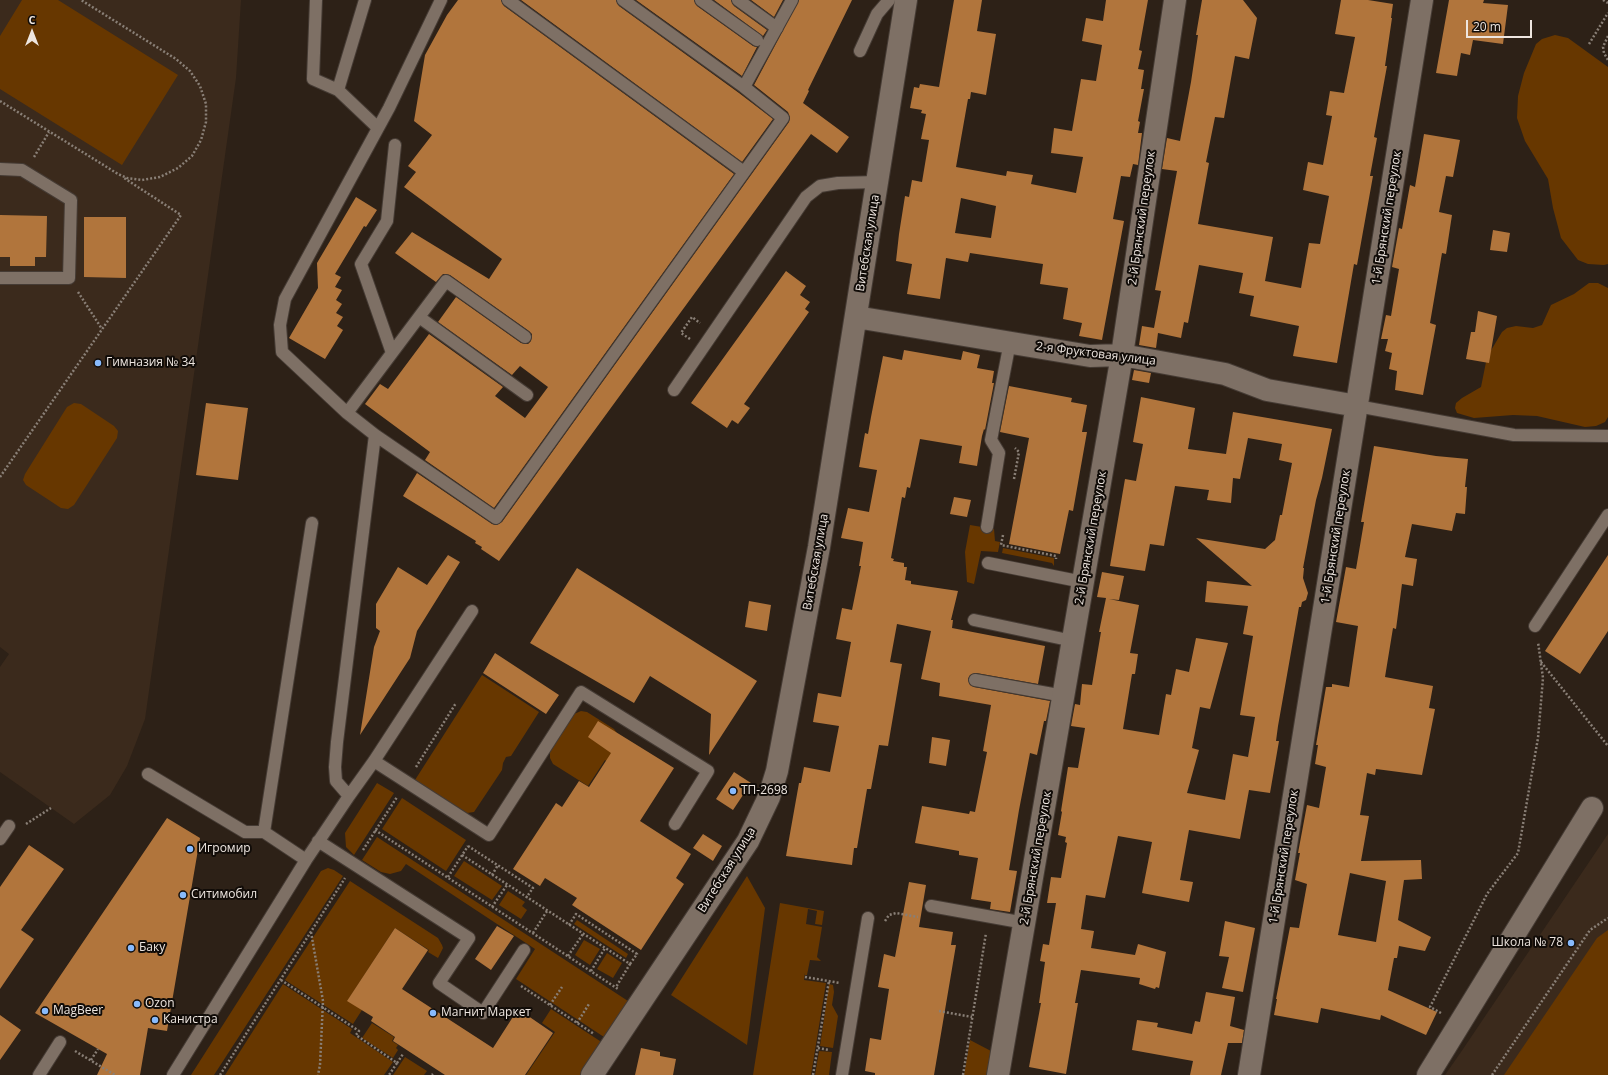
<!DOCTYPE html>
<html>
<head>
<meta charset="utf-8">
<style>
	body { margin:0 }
	#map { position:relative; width:1608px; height:1075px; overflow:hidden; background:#2d2117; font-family:"Open Sans",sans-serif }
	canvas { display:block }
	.north { position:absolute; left:12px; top:12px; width:40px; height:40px; -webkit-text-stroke:3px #110c08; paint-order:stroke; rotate:0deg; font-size:11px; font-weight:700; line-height:16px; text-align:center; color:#eee6e0 }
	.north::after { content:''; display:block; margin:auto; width:14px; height:18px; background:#eee6e0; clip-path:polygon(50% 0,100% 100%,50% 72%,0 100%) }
	.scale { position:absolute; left:1466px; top:20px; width:66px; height:18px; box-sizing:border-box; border:2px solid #eee6e0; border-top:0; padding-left:5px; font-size:12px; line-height:14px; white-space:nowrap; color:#eee6e0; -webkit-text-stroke:3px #110c08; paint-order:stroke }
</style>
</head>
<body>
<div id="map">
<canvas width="1608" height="1075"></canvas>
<div class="north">С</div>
<div class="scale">20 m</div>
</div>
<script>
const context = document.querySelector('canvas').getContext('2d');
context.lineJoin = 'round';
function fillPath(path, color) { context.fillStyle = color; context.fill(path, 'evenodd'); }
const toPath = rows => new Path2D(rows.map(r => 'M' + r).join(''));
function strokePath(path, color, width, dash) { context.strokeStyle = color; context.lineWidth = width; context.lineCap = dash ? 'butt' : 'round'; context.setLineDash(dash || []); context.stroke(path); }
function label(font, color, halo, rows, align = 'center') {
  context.font = font + ' "Open Sans",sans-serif'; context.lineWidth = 4; context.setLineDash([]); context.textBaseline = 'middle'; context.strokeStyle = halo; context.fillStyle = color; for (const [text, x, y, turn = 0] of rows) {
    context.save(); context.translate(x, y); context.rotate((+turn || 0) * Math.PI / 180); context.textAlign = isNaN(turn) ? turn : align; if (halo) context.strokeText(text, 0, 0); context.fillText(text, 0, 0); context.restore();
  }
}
fillPath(toPath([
	[0,0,241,0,236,78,145,719,127,766,110,795,74,824,0,772,0,667,9,654,0,647],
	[1608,834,1608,1075,1445,1075,1461,1052]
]), '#3b2a1c');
fillPath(toPath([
	[22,0,58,0,178,75,122,165,0,89,0,36],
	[1555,35,1568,38,1608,67,1608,264,1604,265,1588,264,1578,260,1561,238,1553,208,1548,179,1525,141,1517,118,1518,96,1524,73,1536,44,1542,39],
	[1589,283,1598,283,1608,288,1608,417,1605,422,1596,426,1585,427,1537,416,1513,415,1474,418,1457,413,1455,408,1456,403,1462,398,1481,387,1487,357,1502,332,1507,328,1516,326,1533,328,1542,325,1551,305,1574,294],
	[74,403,81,404,114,426,118,431,117,438,74,505,68,509,61,508,26,485,23,480,25,474,67,407],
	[970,525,994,529,995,541,1000,542,998,552,981,551,974,584,967,582,965,552],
	[1003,548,1054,558,1054,566,1052,563,1002,553],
	[482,675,539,712,511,756,506,757,503,763,502,770,474,812,467,813,415,780],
	[581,711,587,712,614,729,619,736,608,763,605,760,588,786,553,764,550,758,550,751,574,714],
	[377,783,394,793,354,855,346,847,345,833],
	[402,798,466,840,446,871,382,829],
	[377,837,628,1001,604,1037,516,979,535,949,406,864,401,871,390,874,381,872,362,860],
	[464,861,502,886,492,900,454,876],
	[328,868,334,870,343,876,214,1075,191,1075,321,871],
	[747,876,765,908,747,1045,671,995],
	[350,881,438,938,442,945,443,948,438,958,428,952,429,950,395,928,348,1000,362,1010,353,1024,285,980],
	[508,891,525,902,522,906,527,910,521,919,499,905],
	[780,903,824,911,822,925,815,924,817,911,808,909,806,924,822,927,817,957,821,961,810,960,807,975,805,975,805,973,804,980,826,983,811,1075,753,1075],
	[577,920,628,954,626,958,574,924],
	[1608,930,1608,1075,1504,1075,1597,938],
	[584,940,600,949,590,965,575,955],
	[607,953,622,963,613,978,597,969],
	[283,984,352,1029,350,1033,393,1062,384,1075,225,1075],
	[829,984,833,985,834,992,832,1005,838,1016,833,1048,820,1046],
	[551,1009,603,1043,583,1075,526,1075,555,1032,542,1023],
	[372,1023,394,1037,392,1041,398,1045,396,1048,398,1050,393,1058,362,1038],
	[970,1040,991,1051,987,1075,964,1075],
	[819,1051,832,1052,829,1075,815,1075],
	[405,1057,427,1071,424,1075,393,1075]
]), '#673700');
fillPath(toPath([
	[458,0,501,0,504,6,734,174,494,508,425,460,430,452,365,404,380,384,388,389,429,334,503,387,495,396,525,418,548,387,520,366,512,375,438,322,456,297,521,343,528,344,531,341,532,334,529,331,450,275,443,274,436,282,395,253,412,232,489,279,502,259,404,187,416,172,408,166,432,135,414,121,425,55,447,15],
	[521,0,616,0,619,6,739,93,773,119,742,162],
	[636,0,694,0,697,6,753,46,757,47,742,76],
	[714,0,731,0,734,6,767,30,763,36],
	[751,0,783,0,774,17],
	[799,0,852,0,808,90,809,91,803,103,849,137,837,153,811,134,499,561,481,549,482,547,475,543,476,541,403,496,417,473,492,524,496,525,502,522,789,122,790,118,788,112,754,85],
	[954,0,982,0,977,31,996,34,986,95,971,92,970,99,968,99,956,167,1006,176,1007,171,1033,175,1031,184,1076,193,1083,157,1051,153,1054,128,1072,131,1081,79,1096,81,1102,45,1082,41,1086,18,1103,21,1106,0,1148,0,1139,50,1142,51,1138,69,1144,70,1141,89,1144,89,1138,121,1140,122,1138,133,1142,133,1138,165,1133,164,1130,177,1121,176,1113,219,1124,221,1102,340,1079,336,1082,323,1063,319,1068,288,1040,284,1043,264,970,253,968,262,946,258,940,299,907,294,912,264,896,261,899,234,905,196,909,197,912,180,922,182,929,140,921,139,926,114,921,113,922,110,910,108,914,87,919,88,920,84,939,87],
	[961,198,996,206,991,238,955,233],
	[1202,0,1243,0,1257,18,1249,59,1235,56,1224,118,1215,117,1206,162,1209,163,1198,224,1273,237,1265,281,1301,288,1309,243,1320,244,1329,196,1303,190,1308,162,1323,165,1332,116,1326,115,1330,91,1344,93,1355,37,1335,34,1341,0,1368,0,1393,4,1391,18,1392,18,1385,66,1387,66,1374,137,1377,138,1370,176,1373,176,1357,265,1354,264,1337,363,1293,356,1299,326,1250,316,1254,296,1239,293,1243,273,1199,265,1188,323,1184,322,1181,338,1158,333,1156,348,1139,345,1142,326,1154,328,1161,291,1155,290,1177,171,1162,169,1167,138,1180,141,1191,82,1198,35,1196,35],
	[1449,0,1484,0,1483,3,1508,5,1503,44,1473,40,1470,55,1461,53,1457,76,1436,73],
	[1424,134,1460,140,1453,177,1446,176,1439,212,1452,215,1446,254,1442,253,1430,323,1436,325,1423,395,1395,390,1397,371,1389,369,1392,353,1385,351,1388,339,1381,339,1386,315,1391,316,1399,269,1392,267,1399,228,1402,229,1410,185,1415,187],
	[356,197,377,210,366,227,364,226,335,274,341,277,335,287,342,290,336,300,342,304,336,313,343,317,337,326,343,330,325,359,289,338,318,288,317,263],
	[0,215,47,216,46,257,35,257,35,266,10,266,10,257,0,257],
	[84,217,126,217,126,278,84,277],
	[1493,230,1510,233,1507,252,1490,250],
	[786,271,806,286,800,295,810,302,805,309,809,312,744,404,750,408,738,424,732,420,727,428,691,403],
	[1478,311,1497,316,1489,363,1466,359,1471,332,1475,332],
	[904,350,961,360,963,351,980,355,977,368,994,371,992,383,994,383,985,430,984,429,982,436,977,466,959,463,962,446,920,439,910,488,907,487,905,498,902,497,891,558,894,559,893,561,904,563,904,567,907,567,905,580,911,581,911,584,958,591,951,620,953,620,952,628,1045,646,1038,684,976,673,970,675,968,679,970,685,974,687,1050,701,1046,721,1044,721,1037,755,1030,753,1019,810,1009,870,1017,871,1010,912,990,909,991,902,971,899,978,858,959,855,959,851,915,843,922,806,969,814,970,811,975,812,987,752,983,751,991,705,939,696,940,683,921,679,931,631,897,624,890,662,902,664,888,746,879,745,871,789,867,789,857,848,854,848,852,865,786,856,799,783,801,783,804,767,830,772,839,726,813,722,818,693,841,697,851,642,836,639,842,608,852,610,861,566,859,566,863,542,841,538,848,508,869,512,877,470,859,467,865,433,868,434,871,417,883,356,902,360],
	[1134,370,1151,373,1149,383,1132,380],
	[1009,386,1072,398,1071,402,1087,405,1082,432,1087,432,1073,511,1069,510,1060,554,1009,544,1029,438,1000,432],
	[1141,397,1195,408,1188,449,1226,454,1233,412,1332,429,1322,478,1316,500,1303,568,1304,568,1303,578,1308,593,1306,600,1302,602,1301,607,1299,607,1278,726,1276,741,1279,741,1270,793,1249,790,1240,839,1189,830,1180,880,1193,882,1189,902,1142,893,1152,842,1118,836,1105,898,1086,895,1081,929,1094,931,1091,948,1135,955,1138,944,1166,952,1159,988,1156,987,1155,989,1139,984,1140,978,1081,970,1075,1003,1078,1003,1066,1074,1029,1067,1041,1003,1039,1003,1045,962,1040,961,1043,944,1049,945,1056,903,1047,903,1051,877,1061,878,1067,843,1065,842,1066,837,1058,835,1062,812,1061,811,1068,767,1078,768,1085,728,1071,726,1075,704,1080,705,1082,684,1092,685,1101,632,1099,632,1106,598,1097,597,1102,572,1124,576,1119,600,1109,599,1139,605,1130,653,1138,654,1135,674,1132,674,1123,729,1159,735,1166,694,1171,695,1176,669,1189,672,1196,638,1228,643,1210,709,1200,707,1192,748,1199,750,1187,793,1225,800,1233,754,1248,757,1255,717,1240,715,1253,636,1243,634,1248,606,1205,602,1207,581,1252,586,1196,538,1265,549,1275,540,1280,515,1282,515,1292,463,1279,460,1282,444,1248,438,1240,479,1233,478,1231,503,1207,500,1209,490,1175,486,1164,546,1150,544,1145,571,1110,566,1125,479,1136,481,1143,444,1133,442],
	[206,403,248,408,238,480,196,475],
	[1374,446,1436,456,1468,459,1465,487,1467,487,1465,514,1456,513,1452,531,1412,524,1405,557,1417,559,1413,586,1402,584,1396,629,1393,628,1385,677,1433,686,1429,708,1435,709,1422,775,1376,769,1375,775,1367,773,1360,815,1369,816,1361,861,1421,860,1422,879,1404,880,1398,920,1431,937,1425,951,1399,946,1397,958,1394,958,1388,990,1437,1012,1426,1035,1381,1015,1380,1020,1321,1008,1318,1023,1274,1015,1277,999,1276,999,1290,927,1299,928,1307,884,1295,880,1300,853,1298,853,1307,805,1319,808,1326,767,1315,764,1318,745,1316,745,1326,687,1332,687,1332,684,1349,687,1358,626,1336,622,1346,567,1356,569,1364,522,1361,522],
	[1350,873,1386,881,1376,942,1338,935],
	[954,497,971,500,967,517,950,514],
	[448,555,460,562,417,631,410,658,360,735,374,647,380,631,376,628,376,604,398,567,427,585],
	[1608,555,1608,631,1580,674,1545,651],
	[577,568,757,681,709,755,711,714,650,676,634,703,530,643],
	[749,601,771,605,767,631,745,627],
	[495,653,559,695,546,714,483,673],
	[598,721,674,768,640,821,691,854,676,878,684,884,641,950,572,905,577,898,545,878,540,886,513,869,556,803,562,807,579,781,589,787,611,753,588,737],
	[932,737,950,740,946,766,929,763],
	[734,772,751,783,733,810,716,799],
	[167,818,200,838,167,1031,148,1028,140,1075,97,1075,107,1054,35,1013],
	[703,834,722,846,713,861,693,848],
	[29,845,64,869,21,930,34,939,0,989,0,887],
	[909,882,926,885,919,927,953,932,951,945,956,945,934,1075,875,1075,875,1073,865,1071,870,1038,881,1040,889,989,878,987,884,954,895,957],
	[1225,921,1255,928,1243,992,1222,988,1229,957,1219,956],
	[497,926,514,936,491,970,475,959],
	[395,928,428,950,402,989,493,1048,518,1009,553,1033,525,1075,445,1075,393,1041,395,1037,371,1021,373,1017,347,1001],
	[1206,992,1235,997,1230,1026,1244,1030,1242,1043,1228,1043,1221,1075,1190,1075,1193,1061,1132,1050,1137,1020,1158,1023,1157,1027,1192,1034,1195,1021,1200,1022],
	[0,1015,21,1030,0,1060],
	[641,1048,660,1052,660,1056,676,1059,673,1075,635,1075]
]), '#b1753c');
const service = toPath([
	[316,0,313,79,338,90],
	[365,0,338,90,378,128],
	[508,0,744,172],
	[623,0,744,87],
	[701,0,757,40],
	[738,0,777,28],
	[860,51,877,14,889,0],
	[0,169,22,170,71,200,69,278,0,278],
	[419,317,527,395],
	[392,353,361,264,387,221,395,145],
	[674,390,806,197,820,186,838,183,877,182],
	[1357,406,1514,435,1608,436],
	[347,413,446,281,525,337],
	[375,435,496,518,783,118,744,87,792,0],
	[987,527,999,453,991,440,1010,342],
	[988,563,1083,582],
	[974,620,1073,641],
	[1535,626,1608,515],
	[975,680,1064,696],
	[374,761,489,835,581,692,708,771,675,824],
	[148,774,245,832,264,832],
	[349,796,374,761,472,611],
	[0,839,9,826],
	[318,841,469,938,439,983,483,1013,524,950],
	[306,860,264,832,312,523],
	[931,906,1025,923],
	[39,1075,60,1042],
	[173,1075,306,860,349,796,336,781,335,767,337,742,375,435,347,413,282,352,280,325,285,299,389,108,441,0],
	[842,1075,868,918]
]);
const minor = toPath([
	[856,317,1090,356,1122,355,1225,374,1267,390,1357,406],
	[592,1075,748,841,769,797,777,771,819,547,906,0],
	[998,1075,1122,355,1175,0],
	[1249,1075,1422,0],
	[1428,1075,1592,808]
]);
strokePath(service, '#453b34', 14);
strokePath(minor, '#453b34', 24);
strokePath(toPath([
	[1603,0,1608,3],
	[1608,36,1603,47,1604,53,1608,60],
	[1589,44,1608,13],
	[0,101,118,174,127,178,142,180,160,177,178,168,192,156,201,140,206,122,206,104,200,86,190,71,176,59,81,0],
	[34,157,49,132],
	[78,292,102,329],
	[690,339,681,333,692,317,700,323],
	[0,477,181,215,124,178],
	[1014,479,1019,452,1015,448],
	[1003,535,1001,545,1056,556,1056,559],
	[1541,662,1608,746],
	[416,767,456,703],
	[26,824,51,808],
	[375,830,618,989],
	[468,846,533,888,526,898],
	[363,850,397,797],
	[462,855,630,964,616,987],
	[492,875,498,865],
	[448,877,468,846],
	[492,907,507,885],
	[885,921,889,915,896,913,918,917],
	[569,925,576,914,637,954,630,964],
	[311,932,323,1001,320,1065,318,1075],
	[533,933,547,911],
	[568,956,583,934],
	[591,971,605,948],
	[805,977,840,983],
	[281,980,359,1031,356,1035,397,1063,389,1075],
	[521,986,594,1034],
	[550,1005,562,987],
	[939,1011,972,1017],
	[1441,1013,1430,1007,1487,894,1518,853,1538,738,1543,678,1538,642],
	[577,1023,589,1004],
	[818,1048,829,1050],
	[75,1051,115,1075],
	[91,1060,98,1049],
	[397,1063,403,1054],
	[220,1075,345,878],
	[432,1075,433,1074],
	[813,1075,829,981],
	[963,1075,986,933],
	[1492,1075,1590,930,1608,918]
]), '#897f76', 2.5, [2, 2]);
strokePath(service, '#7e7065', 12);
strokePath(minor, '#7e7065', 22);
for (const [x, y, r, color] of [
	[98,363,4,"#88bafc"],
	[733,791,4,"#88bafc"],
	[190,849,4,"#88bafc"],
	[183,895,4,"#88bafc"],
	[1571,943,4,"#88bafc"],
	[131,948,4,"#88bafc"],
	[137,1004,4,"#88bafc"],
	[45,1011,4,"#88bafc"],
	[433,1013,4,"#88bafc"],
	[155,1020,4,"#88bafc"]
]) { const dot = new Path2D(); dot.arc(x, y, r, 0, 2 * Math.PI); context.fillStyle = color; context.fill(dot); strokePath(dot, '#110c08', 1.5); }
label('12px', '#eee6e0', '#110c08', [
	["2-й Брянский переулок",1142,218,-82],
	["1-й Брянский переулок",1387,218,-81],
	["Витебская улица",868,243,-81],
	["2-я Фруктовая улица",1096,354,7],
	["1-й Брянский переулок",1336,537,-81],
	["2-й Брянский переулок",1091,538,-80],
	["Витебская улица",816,562,-80],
	["1-й Брянский переулок",1284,857,-81],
	["2-й Брянский переулок",1036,858,-80],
	["Витебская улица",727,870,-58]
]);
label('12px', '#eee6e0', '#110c08', [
	["Гимназия № 34",106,363],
	["ТП-2698",741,791],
	["Игромир",198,849],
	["Ситимобил",191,895],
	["Школа № 78",1563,943,"right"],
	["Баку",139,948],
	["Ozon",145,1004],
	["MagBeer",53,1011],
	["Магнит Маркет",441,1013],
	["Канистра",163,1020]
], 'left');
</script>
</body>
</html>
